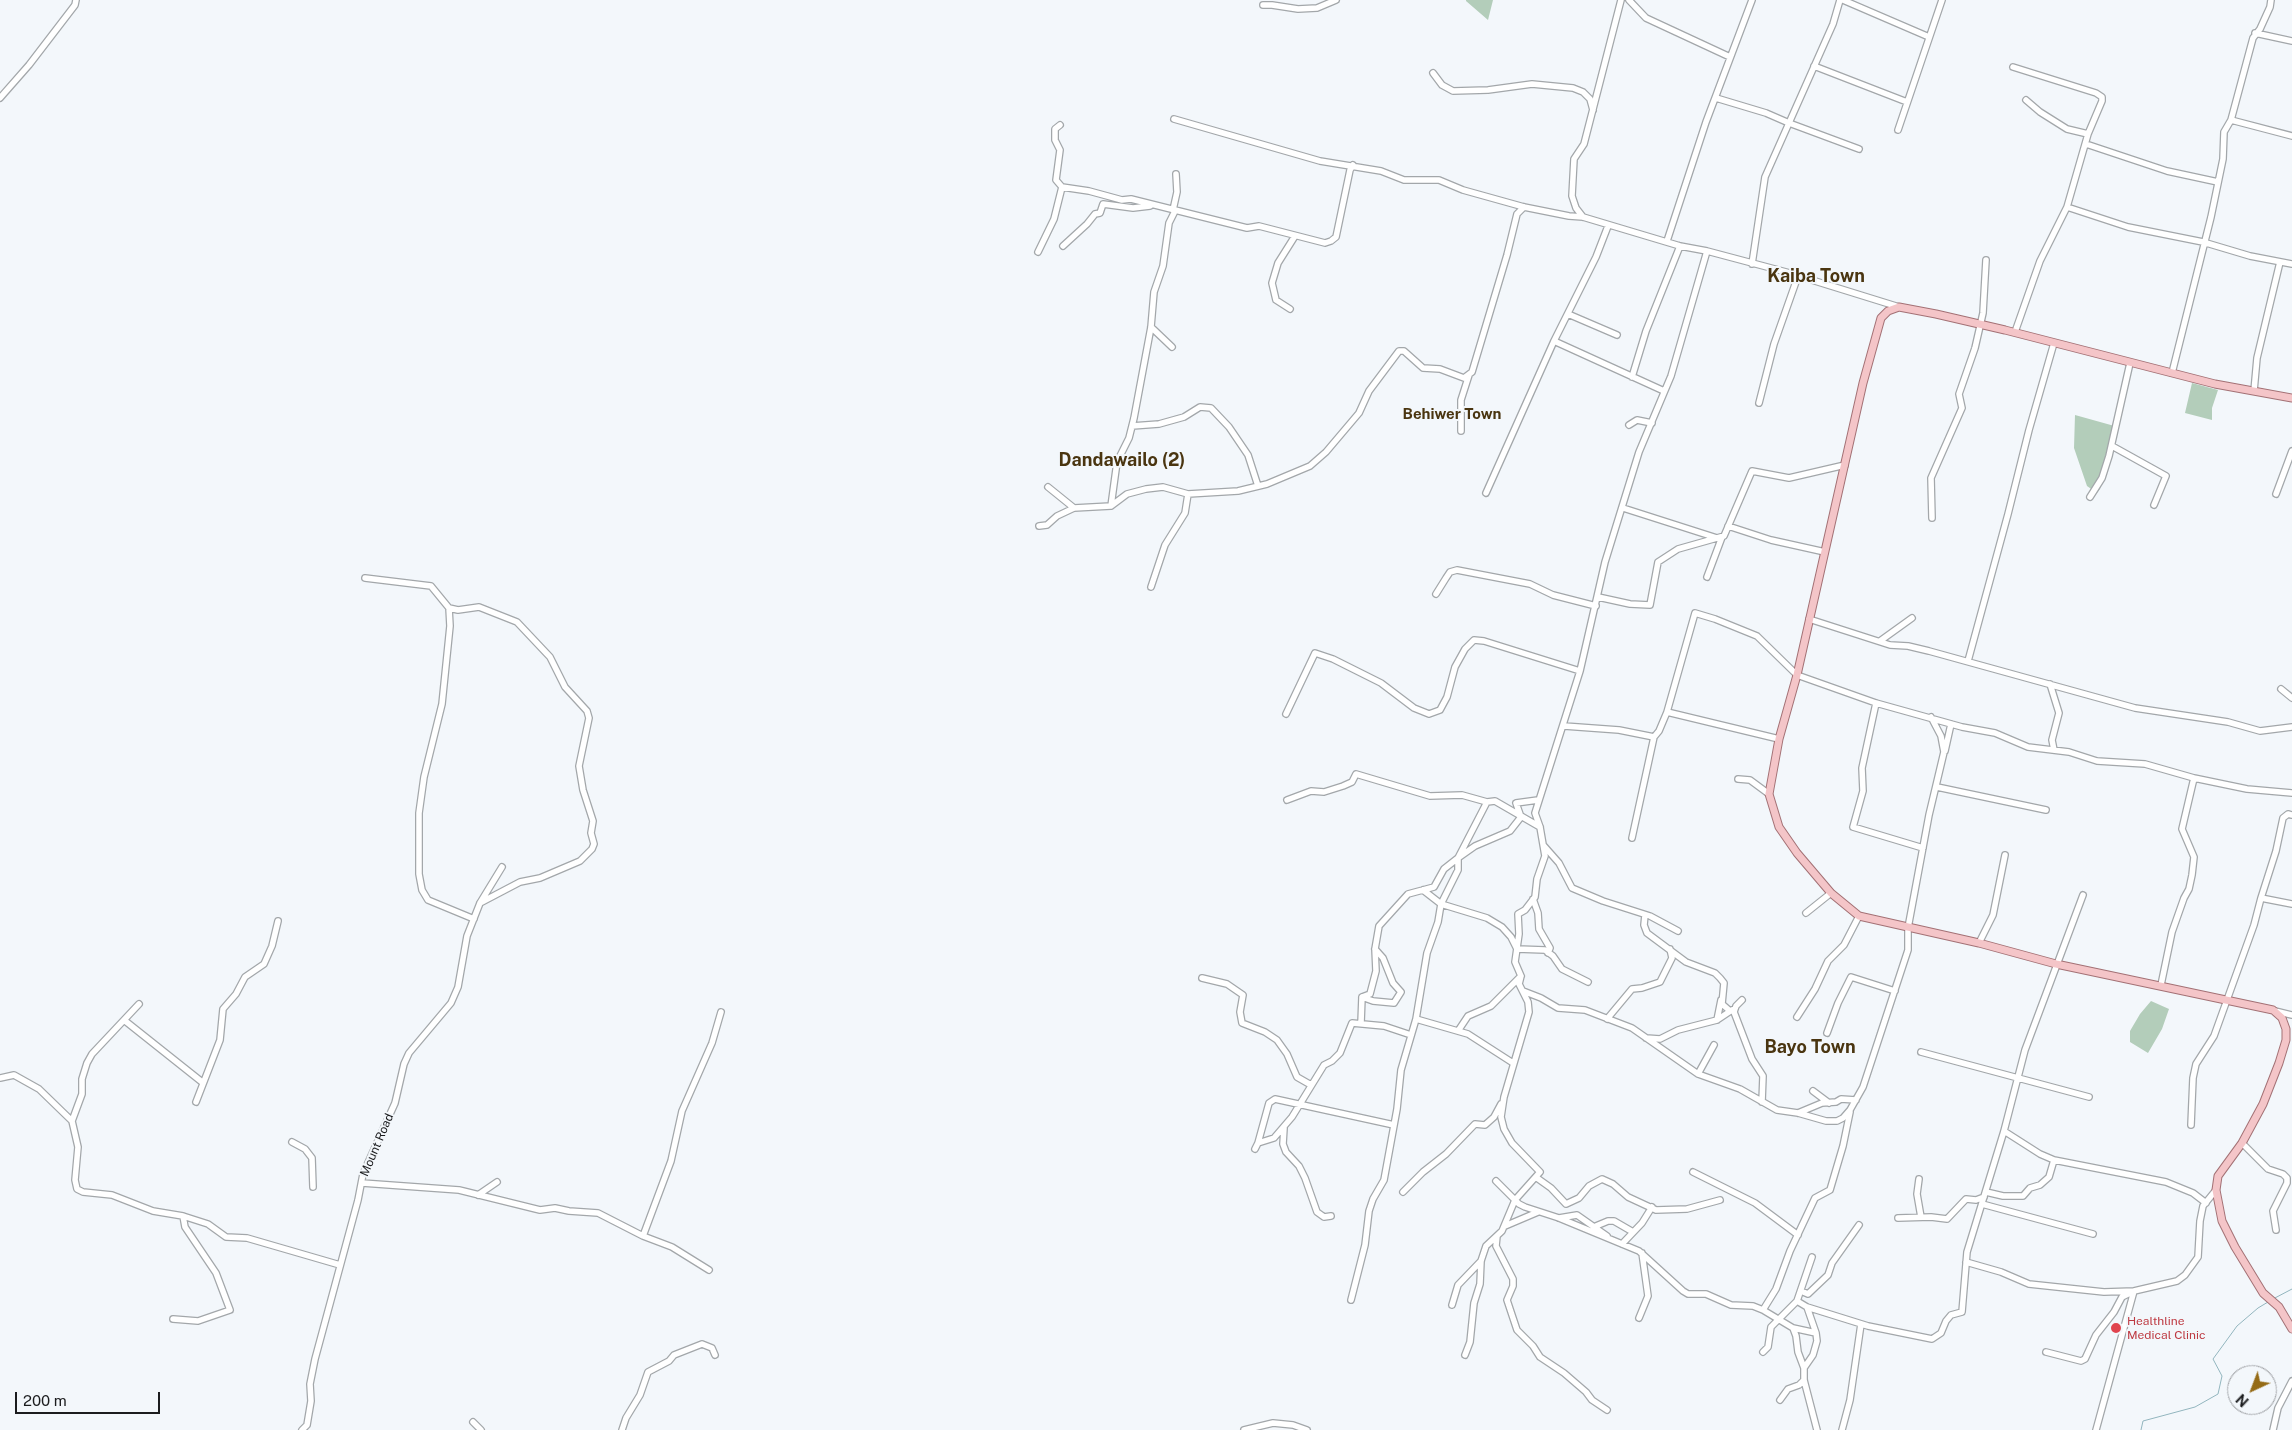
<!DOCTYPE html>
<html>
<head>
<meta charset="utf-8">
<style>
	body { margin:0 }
	#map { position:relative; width:2292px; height:1430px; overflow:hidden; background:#f3f7fb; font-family:"Public Sans",sans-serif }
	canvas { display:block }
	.north { position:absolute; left:2227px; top:1365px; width:50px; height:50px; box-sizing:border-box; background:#f3f7fb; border:1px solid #9d9fa3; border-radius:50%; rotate:223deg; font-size:14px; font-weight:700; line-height:20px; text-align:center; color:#1b1c1e }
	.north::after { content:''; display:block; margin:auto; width:18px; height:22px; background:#956b16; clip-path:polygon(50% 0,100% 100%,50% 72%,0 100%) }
	.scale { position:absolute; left:15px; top:1392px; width:145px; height:22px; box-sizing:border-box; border:2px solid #1b1c1e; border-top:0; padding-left:6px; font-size:15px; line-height:18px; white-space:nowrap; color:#1b1c1e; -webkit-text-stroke:4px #f3f7fb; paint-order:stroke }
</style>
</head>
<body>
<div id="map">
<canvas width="2292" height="1430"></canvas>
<div class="north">N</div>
<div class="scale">200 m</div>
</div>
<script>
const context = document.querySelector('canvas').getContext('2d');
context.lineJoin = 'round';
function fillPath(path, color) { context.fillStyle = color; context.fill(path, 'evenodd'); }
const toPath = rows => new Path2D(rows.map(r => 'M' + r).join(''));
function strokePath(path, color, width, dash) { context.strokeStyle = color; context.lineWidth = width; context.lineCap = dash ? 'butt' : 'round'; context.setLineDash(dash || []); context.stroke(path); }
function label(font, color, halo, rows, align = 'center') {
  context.font = font + ' "Public Sans",sans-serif'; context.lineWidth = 4; context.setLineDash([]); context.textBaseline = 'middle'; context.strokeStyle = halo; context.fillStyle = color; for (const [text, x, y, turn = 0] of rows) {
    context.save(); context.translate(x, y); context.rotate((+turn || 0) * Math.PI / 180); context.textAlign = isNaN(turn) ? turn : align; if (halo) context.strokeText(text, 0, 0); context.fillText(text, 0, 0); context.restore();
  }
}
fillPath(toPath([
	[1493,0,1488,20,1466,1,1466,0],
	[2192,383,2218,390,2212,408,2212,420,2185,413],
	[2075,415,2118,427,2100,489,2097,493,2087,486,2074,448],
	[2151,1001,2169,1009,2162,1029,2148,1053,2130,1042,2130,1031,2140,1014]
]), '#b3cdba');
strokePath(toPath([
	[2273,1299,2292,1289],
	[2141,1430,2143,1421,2195,1407,2218,1394,2222,1376,2213,1359,2237,1326,2258,1308,2268,1302]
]), '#92b5be', 1);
const minor = toPath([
	[1629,0,1646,18,1730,57],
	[1840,0,1833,24,1789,123,1859,149],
	[1843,0,1929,37],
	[1263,5,1272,5,1298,9,1317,8,1336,0],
	[2255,33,2292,41],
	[1814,66,1907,102],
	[2013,67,2096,93,2102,97,2102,101,2088,134,2067,207,2040,261,2015,332],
	[1433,73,1442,85,1453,91,1488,90,1532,84,1573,88,1583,92,1590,99,1593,110],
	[0,98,29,65,75,5,76,0],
	[1716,98,1766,113,1789,123,1765,177,1752,264],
	[2026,100,2040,112,2067,129,2088,134],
	[1174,119,1320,161,1381,171,1404,180,1439,180,1463,190,1524,207,1569,216,1583,217,1680,246,1707,251,1786,272,1899,307],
	[2231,120,2292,136],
	[1898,130,1942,0],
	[2086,144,2167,171,2218,182],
	[1062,187,1089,191,1122,200,1131,199,1247,228,1259,226,1325,243,1331,241,1336,237,1350,170,1353,165],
	[2067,207,2128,227,2203,242,2250,256,2292,264],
	[1173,210,1177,192,1176,174],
	[1583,217,1576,208,1572,196,1574,159,1584,144,1621,0],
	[1667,241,1706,122,1752,0],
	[1063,246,1087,224,1095,214,1100,213,1103,204,1133,208,1150,206],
	[1038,252,1054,219,1062,187,1056,180,1060,150,1055,140,1055,129,1060,125],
	[1290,309,1276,300,1272,283,1278,263,1295,236],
	[1568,314,1617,335],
	[1151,327,1172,347],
	[1554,341,1664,391],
	[2172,373,2211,217,2223,159,2224,132,2231,120,2253,38,2260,29,2270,7,2271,0],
	[1632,377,1646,331,1680,246],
	[2254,391,2257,358,2280,262],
	[1759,403,1774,344,1798,276],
	[1629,425,1637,420,1652,423],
	[1132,426,1159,424,1184,417,1200,407,1211,408,1229,427,1248,455,1258,486],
	[1461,431,1461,400,1469,375],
	[2112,446,2166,476,2154,505],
	[1048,487,1074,508],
	[1486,493,1554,341,1596,257,1608,226],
	[2276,494,2292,451],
	[2090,497,2102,478,2109,456,2130,363],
	[1111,506,1117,462,1129,438,1134,418,1151,327,1154,292,1163,266,1169,223,1175,211],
	[1623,508,1717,538],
	[1932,518,1931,478,1962,408,1959,394,1975,348,1983,313,1986,260],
	[1039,526,1047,525,1057,516,1074,508,1111,506,1127,494,1146,489,1163,487,1188,494],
	[1728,526,1771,540,1825,552],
	[1707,577,1722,537],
	[365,578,431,586,449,608,458,610,479,607,517,622,550,657,565,687,587,711,589,718,579,766,583,790,593,821,591,833,594,844,592,849,580,861,540,878,520,882,480,903],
	[1151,587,1165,545,1185,513,1188,494,1238,491,1267,484,1310,466,1326,452,1359,413,1369,391,1399,351,1404,351,1423,368,1440,369,1464,378,1472,372,1507,255,1517,214,1524,207],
	[1436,594,1446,578,1450,572,1457,570,1530,584,1553,595,1596,606],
	[1598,597,1630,604,1650,605,1658,562,1678,549,1724,536,1752,471,1789,478,1845,465],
	[449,608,450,626,442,704,424,777,419,813,419,874,422,890,428,900,474,919],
	[1809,619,1890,645,1908,646,1929,651,2135,708,2228,722,2260,731,2292,727],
	[1880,641,1912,618],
	[1968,661,2008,514,2029,430,2054,343],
	[2050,684,2059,713,2052,740,2054,750],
	[2281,689,2292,698],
	[1876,703,1862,768,1863,791,1853,827,1923,848],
	[1286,714,1315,653,1333,659,1381,683,1414,708,1429,714,1440,710,1447,697,1455,667,1465,649,1474,640,1484,641,1580,671],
	[1564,726,1619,730,1654,737],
	[1779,739,1667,712,1695,613,1715,619,1757,636,1797,675,1876,703,1962,727,1995,733,2028,747,2069,752,2097,761,2145,764,2194,778,2247,789,2292,793],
	[1945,751,1951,724],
	[1738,779,1750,780,1769,794],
	[1937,787,2046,810],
	[1287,800,1311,791,1324,792,1343,786,1352,782,1356,774,1430,796,1462,795,1487,802],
	[1632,838,1654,737,1659,731,1667,712],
	[1544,846,1559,863,1572,888,1603,901,1650,916,1678,931],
	[1423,890,1441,904,1487,918,1502,927,1511,937,1517,949,1545,950,1553,956,1562,969,1588,982],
	[2261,898,2276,851,2283,818,2288,814,2292,815],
	[1533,899,1538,913,1539,929,1550,948,1548,953],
	[1806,913,1831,893],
	[1645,915,1644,925,1647,933,1686,962,1715,973,1720,978,1724,983,1722,1004,1730,1011],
	[1979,943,1993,915,2005,855],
	[1202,978,1227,984,1243,995,1240,1012,1242,1023,1265,1032,1277,1040,1287,1054,1297,1077,1311,1085],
	[2161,985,2172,932,2184,898,2189,889,2192,875,2194,857,2182,829,2194,778],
	[1523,991,1541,998,1558,1008,1585,1010,1632,1028,1698,1074,1740,1089,1777,1110,1798,1113,1826,1121,1837,1121,1843,1118,1850,1110,1863,1087,1908,950,1908,928,1929,815,1944,752,1941,736,1931,717],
	[1362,997,1373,1001,1394,1003,1401,992,1393,983,1383,958,1375,949],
	[1742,1000,1736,1006,1734,1012,1752,1059,1763,1076,1762,1102],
	[139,1004,92,1054,87,1063,82,1079,82,1094,72,1121,78,1147,75,1180,77,1189,83,1192,112,1195,153,1211,183,1216,208,1224,226,1237,247,1238,340,1265],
	[2275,1011,2292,1015],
	[1797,1017,1815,989,1828,961,1844,945,1859,916],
	[1416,1019,1468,1034,1513,1063],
	[1607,1019,1632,989,1642,988,1660,982,1672,958,1670,949],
	[124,1020,202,1082],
	[1717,1020,1721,1000],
	[1361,1023,1362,997,1370,994,1376,971,1375,949,1379,926,1408,894,1434,887,1444,869,1458,858,1475,846,1510,831,1521,817,1516,803,1538,800],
	[1458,1031,1468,1016,1491,1006,1521,976],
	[1827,1033,1838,1003,1851,977,1895,991],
	[1646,1038,1660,1039,1678,1030,1717,1020,1732,1010],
	[1921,1052,2089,1097],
	[1698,1074,1714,1045],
	[0,1078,14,1075,39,1089,72,1121],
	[1813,1091,1829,1103],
	[196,1102,220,1040,223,1009,236,994,245,977,264,964,272,946,278,921],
	[1798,1113,1822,1103,1836,1102,1841,1099,1856,1100],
	[2191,1125,2193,1078,2196,1064,2214,1036,2254,925,2261,898,2292,904],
	[1284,1128,1283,1144,1286,1152,1299,1166,1305,1178,1317,1212,1324,1217,1331,1216],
	[2004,1131,2040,1154,2054,1160,2166,1182,2193,1193,2206,1203],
	[292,1142,305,1149,312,1158,313,1187],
	[1258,1143,1269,1103,1275,1099,1394,1125],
	[2242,1143,2268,1169,2283,1174,2287,1178,2287,1183,2273,1211,2276,1230],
	[1255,1149,1258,1143,1274,1138,1292,1117,1324,1065,1332,1061,1340,1053,1352,1023,1384,1026,1411,1035],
	[1693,1172,1755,1203,1798,1235],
	[1537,1178,1551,1188,1566,1204,1579,1198,1589,1186,1602,1179,1613,1184,1628,1197,1656,1210,1687,1209,1720,1200],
	[1919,1179,1917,1194,1921,1217],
	[1496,1181,1519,1204,1525,1207,1559,1218,1639,1251,1683,1291,1688,1294,1706,1294,1731,1305,1753,1306,1763,1310,1793,1328,1796,1336,1798,1352,1804,1368,1804,1380,1817,1430],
	[362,1183,459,1190,540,1210,555,1208,569,1211,598,1213,643,1236,672,1247,709,1270],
	[1403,1192,1423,1172,1446,1154,1475,1124,1485,1125,1494,1117,1501,1104],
	[1986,1192,2003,1196,2023,1196,2030,1188,2040,1185,2049,1177,2054,1160],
	[478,1195,497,1182],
	[1982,1204,2093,1234],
	[1559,1218,1577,1215,1607,1236],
	[1898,1218,1931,1217,1947,1219,1966,1199,1976,1200,1984,1197],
	[1505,1226,1538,1212],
	[1596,1226,1608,1221,1614,1221,1633,1232],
	[643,1236,671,1161,682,1111,712,1043,721,1012],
	[1497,1236,1496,1246,1513,1279,1513,1286,1507,1300,1517,1330,1533,1346,1540,1357,1564,1373,1586,1392,1592,1400,1607,1410],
	[1622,1244,1642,1223,1652,1207],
	[1966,1262,2001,1272,2029,1284,2104,1292,2134,1291,2096,1430],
	[1801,1291,1808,1294,1828,1275,1832,1263,1859,1225],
	[1351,1300,1365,1245,1369,1211,1373,1199,1384,1180,1397,1109,1401,1070,1416,1019,1427,953,1438,922,1441,904,1458,870,1458,858,1487,802,1495,801,1540,827],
	[1797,1301,1807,1307,1868,1326,1932,1339,1941,1333,1946,1321,1951,1315,1962,1312,1967,1252,2004,1131,2025,1050,2083,895],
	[1452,1305,1458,1285,1481,1261],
	[1807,1307,1816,1333],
	[1763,1310,1776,1289,1790,1251,1815,1198,1830,1190,1843,1146,1850,1112],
	[1639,1318,1648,1296,1642,1253],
	[173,1319,198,1321,230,1310,216,1273,185,1227,183,1216],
	[1793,1328,1816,1333,1817,1341,1813,1355,1804,1368],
	[1763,1352,1768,1347,1771,1327,1797,1301,1812,1257],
	[2046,1352,2081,1361,2085,1359,2096,1335,2114,1312,2122,1297,2134,1291,2177,1281,2185,1275,2198,1257,2200,1221,2203,1206,2216,1190],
	[1465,1355,1470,1342,1474,1303,1480,1284,1481,1261,1486,1246,1502,1231,1515,1200,1540,1172,1512,1143,1504,1129,1501,1117,1504,1097,1529,1012,1528,1002,1519,984,1521,976,1515,962,1519,934,1518,914,1525,910,1535,897,1537,879,1545,856,1540,827,1535,813,1580,671,1605,562,1639,452,1671,376,1707,251],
	[1780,1400,1788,1389,1799,1385,1804,1380],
	[473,1422,481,1430],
	[302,1430,307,1425,311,1401,310,1384,315,1359,358,1200,363,1174,395,1103,404,1064,409,1053,451,1003,458,987,467,936,480,903,502,867],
	[622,1430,626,1418,640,1395,648,1372,669,1361,674,1355,702,1344,712,1348,715,1355],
	[1244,1430,1273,1423,1293,1425,1307,1430],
	[1842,1430,1850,1400,1861,1324],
	[2273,1430,2278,1408,2292,1381]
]);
const major = toPath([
	[2292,398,2215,384,2005,330,1936,314,1899,307,1888,311,1881,318,1863,383,1797,675,1779,739,1769,794,1779,827,1797,853,1831,893,1859,916,1979,943,2056,964,2273,1010,2282,1018,2286,1029,2286,1040,2279,1063,2263,1104,2242,1143,2218,1176,2216,1190,2222,1221,2235,1247,2263,1293,2279,1307,2292,1329]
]);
strokePath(minor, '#a3a7aa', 8);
strokePath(major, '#a37175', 9);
strokePath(minor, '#fff', 5.5);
strokePath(major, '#f4c5c8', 7);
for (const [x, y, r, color] of [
	[2116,1328,6,"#e0444e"]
]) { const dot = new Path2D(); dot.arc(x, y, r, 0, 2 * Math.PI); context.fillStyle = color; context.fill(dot); strokePath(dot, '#f3f7fb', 2); }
label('12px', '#1b1c1e', '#f3f7fb', [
	["Mount Road",377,1145,-67]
]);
label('12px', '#be3a42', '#f3f7fb', [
	["Healthline",2127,1321],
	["Medical Clinic",2127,1335]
], 'left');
label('bold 15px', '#4a3510', '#f3f7fb', [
	["Behiwer Town",1452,414]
]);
label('bold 18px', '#4a3510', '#f3f7fb', [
	["Kaiba Town",1816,276],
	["Dandawailo (2)",1122,460],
	["Bayo Town",1810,1047]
]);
</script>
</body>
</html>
